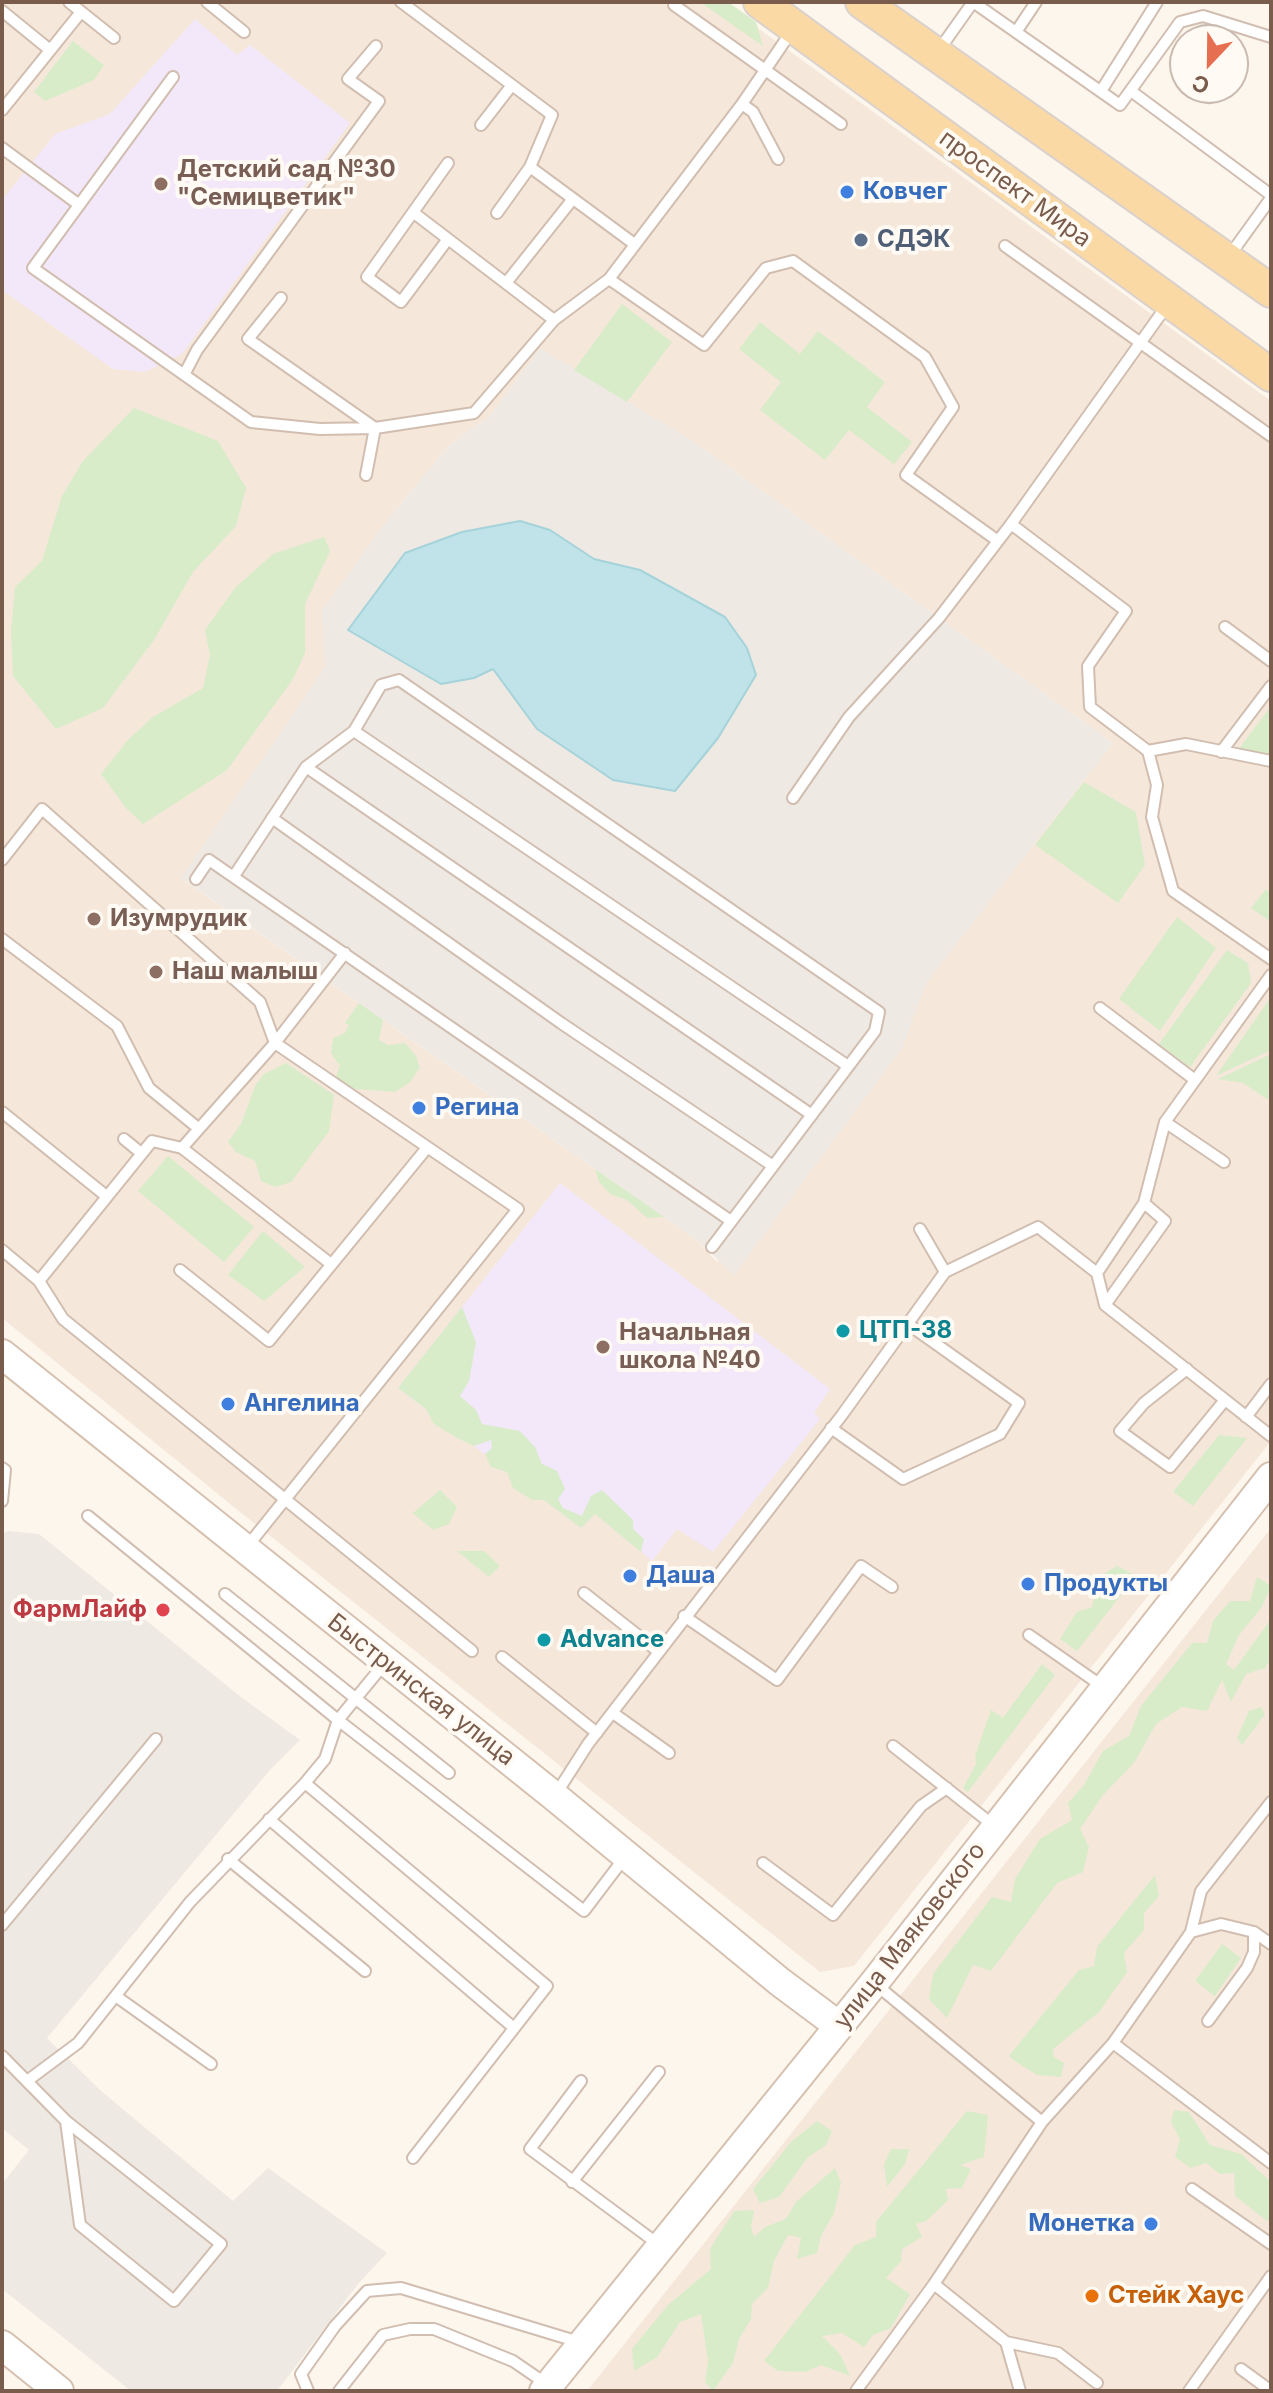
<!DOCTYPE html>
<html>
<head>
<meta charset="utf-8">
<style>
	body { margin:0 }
	#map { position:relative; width:1273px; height:2393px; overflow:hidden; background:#fdf6ec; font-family:Inter,sans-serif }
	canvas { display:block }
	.frame { position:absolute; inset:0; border:4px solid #7a5c4d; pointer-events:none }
	.north { position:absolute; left:1169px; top:24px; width:80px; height:80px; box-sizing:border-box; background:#fffaf3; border:2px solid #cabbb1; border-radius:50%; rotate:202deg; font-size:22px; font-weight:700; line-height:32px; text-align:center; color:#7a5c4d }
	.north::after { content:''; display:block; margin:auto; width:28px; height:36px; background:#e76f51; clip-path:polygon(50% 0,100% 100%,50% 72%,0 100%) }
</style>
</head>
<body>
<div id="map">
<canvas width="1273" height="2393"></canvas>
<div class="frame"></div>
<div class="north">С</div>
</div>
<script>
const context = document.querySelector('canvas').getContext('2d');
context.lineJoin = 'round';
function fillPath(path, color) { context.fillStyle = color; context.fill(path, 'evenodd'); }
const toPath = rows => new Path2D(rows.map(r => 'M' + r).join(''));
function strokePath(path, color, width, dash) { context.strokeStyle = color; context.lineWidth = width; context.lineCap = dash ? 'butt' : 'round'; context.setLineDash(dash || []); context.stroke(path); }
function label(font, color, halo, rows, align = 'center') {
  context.font = font + ' Inter,sans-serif'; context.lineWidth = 8; context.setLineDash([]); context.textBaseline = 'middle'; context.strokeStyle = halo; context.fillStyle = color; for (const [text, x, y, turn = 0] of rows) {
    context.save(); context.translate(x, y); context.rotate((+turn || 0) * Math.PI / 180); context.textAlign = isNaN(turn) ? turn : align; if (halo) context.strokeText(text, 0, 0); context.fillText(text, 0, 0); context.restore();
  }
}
fillPath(toPath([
	[2,2,722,2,1271,401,1271,1441,854,1966,820,1972,240,1512,2,1318],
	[540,349,694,442,1113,743,925,983,902,1048,717,1262,699,1242,182,879,325,667,378,532,444,451,468,430,487,420],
	[1271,1528,1271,2391,587,2391]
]), '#f5e8da');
fillPath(toPath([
	[540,348,694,442,1113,743,926,983,902,1048,734,1275,699,1242,181,878,325,667,322,611,378,532,444,451,468,430,487,420],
	[8,1531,39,1534,241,1697,300,1740,270,1770,47,2038,100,2090,233,2201,268,2168,387,2253,358,2284,277,2391,131,2391,2,2289,2,2184,29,2150,2,2128,2,1534]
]), '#efe9e4');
fillPath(toPath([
	[195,19,237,55,250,45,350,123,182,354,145,372,113,369,2,290,2,200,55,134,110,114],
	[560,1183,830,1389,814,1413,820,1419,713,1552,677,1529,652,1561,595,1514,581,1528,398,1388]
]), '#f3e8fa');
fillPath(toPath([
	[700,2,728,2,756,22,763,46],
	[73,41,104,65,94,80,45,101,34,92],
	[622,304,672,342,627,402,574,370],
	[760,322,800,354,818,331,885,382,867,407,912,442,894,464,849,430,825,460,760,410,781,382,739,349],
	[134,408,218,441,246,488,236,526,193,572,154,640,103,708,56,729,13,676,11,631,15,587,42,561,62,496,83,461],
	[324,537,330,551,305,604,305,653,293,679,227,770,143,824,126,808,101,774,128,740,153,717,203,688,210,655,205,630,235,588,273,554],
	[1271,706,1271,756,1238,750],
	[1084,782,1136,812,1145,865,1118,903,1035,845],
	[1266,889,1271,893,1271,922,1251,908],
	[1177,917,1216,948,1160,1031,1119,999],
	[1227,950,1248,963,1251,983,1190,1067,1159,1044],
	[1271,997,1271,1050,1216,1076],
	[359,1003,383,1020,379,1040,388,1045,405,1043,416,1056,420,1068,410,1082,395,1092,354,1089,340,1084,336,1077,340,1066,331,1053,333,1038,345,1033,349,1025,345,1023],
	[1271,1054,1268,1100,1243,1083,1218,1079],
	[286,1063,334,1095,329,1131,291,1182,275,1187,261,1181,255,1161,236,1152,228,1142,241,1124,255,1086,264,1074],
	[168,1156,254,1227,224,1262,138,1191],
	[595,1169,664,1217,647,1218,627,1200,610,1194,599,1182],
	[263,1231,305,1267,264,1301,228,1275],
	[462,1307,476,1342,469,1381,460,1396,476,1410,482,1424,520,1431,535,1447,542,1464,557,1471,565,1489,558,1499,563,1508,582,1516,591,1496,602,1490,633,1520,633,1529,644,1539,641,1552,595,1514,581,1528,544,1500,532,1500,513,1488,507,1472,491,1467,485,1454,492,1448,491,1440,474,1446,457,1438,434,1424,426,1409,398,1388],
	[1219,1435,1247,1438,1193,1506,1173,1492],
	[440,1490,457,1507,449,1524,433,1530,413,1513],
	[457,1551,484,1551,500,1566,489,1577],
	[1117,1566,1136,1576,1077,1651,1060,1639,1077,1612,1092,1607,1099,1577],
	[1257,1577,1271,1586,1262,1607,1239,1635,1226,1664,1234,1670,1271,1619,1271,1659,1265,1668,1246,1674,1231,1702,1222,1680,1207,1711,1182,1707,1156,1724,1134,1763,1103,1795,1080,1829,1089,1847,1083,1872,1057,1883,991,1971,973,1965,947,2018,929,1999,933,1974,992,1897,1011,1902,1015,1879,1040,1839,1072,1820,1068,1803,1084,1785,1103,1751,1129,1736,1141,1706,1192,1643,1207,1643,1213,1621,1230,1601,1250,1601],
	[1042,1664,1055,1675,968,1792,963,1788,976,1764,975,1756,991,1710,1003,1718],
	[1261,1707,1265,1714,1242,1745,1237,1738,1249,1711],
	[1155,1875,1159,1896,1144,1913,1144,1930,1124,1953,1127,1972,1099,2012,1053,2049,1054,2057,1064,2063,1061,2077,1037,2075,1015,2061,1009,2056,1079,1970,1094,1966,1097,1947],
	[1222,1944,1241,1958,1215,1996,1195,1981],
	[1174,2110,1189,2112,1210,2145,1241,2154,1271,2182,1271,2219,1267,2221,1235,2196,1234,2173,1220,2174,1206,2163,1191,2168,1175,2157,1180,2139,1171,2122],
	[967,2111,988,2115,984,2157,960,2165,971,2169,962,2188,946,2189,948,2200,926,2221,916,2224,922,2237,902,2249,901,2261,886,2278,910,2294,891,2328,873,2335,864,2347,842,2333,822,2336,840,2354,850,2376,821,2365,805,2372,778,2371,764,2361,855,2245,876,2237,876,2222],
	[817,2121,832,2131,826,2145,808,2157,779,2197,760,2203,753,2189,791,2142],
	[891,2149,909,2149,905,2164,887,2187,884,2164],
	[835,2168,841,2183,834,2213,821,2236,817,2253,797,2259,801,2238,788,2235,774,2261,768,2288,752,2304,751,2319,739,2339,733,2363,713,2391,705,2382,708,2361,701,2314,680,2322,657,2357,634,2371,632,2349,668,2305,711,2269,710,2249,734,2211,754,2210,751,2227,754,2237,765,2227,786,2219,796,2202]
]), '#d8ecc9');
const water = toPath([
	[520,521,550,530,594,559,640,570,725,617,747,648,756,675,718,738,675,791,613,780,537,729,493,669,474,678,441,684,348,630,405,553,462,532,520,521]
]);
fillPath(water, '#bfe3e8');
strokePath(water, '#a5d3da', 2);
const lane = toPath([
	[69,2,114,38],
	[207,2,244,32],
	[401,2,552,115,530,167,633,243],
	[674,5,841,124],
	[2,11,50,50],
	[1016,32,1036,2],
	[939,50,973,2,1120,105,1180,22,1203,16,1271,37],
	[173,77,33,268,251,422,320,429,375,428,474,413,554,320,609,279,742,104,791,32],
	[1101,91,1157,2],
	[1131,91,1271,195],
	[742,104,753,112,778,159],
	[2,110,81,12],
	[481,125,512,85],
	[2,148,78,204],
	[414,213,554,320],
	[497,213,530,167],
	[448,239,401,302,367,277,448,163],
	[1005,246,1271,436],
	[1230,255,1271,198],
	[609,279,704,345,766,268,793,261,925,357,953,407,906,475,998,541],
	[506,283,572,200],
	[281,298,248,339,375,428,366,475],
	[185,373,197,350,379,101,348,79,376,46],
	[1011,524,1126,611,1088,666,1090,707,1148,751,1186,744,1271,761],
	[1225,627,1271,661],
	[354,731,848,1066],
	[1148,751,1157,785,1152,817,1173,891,1271,959],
	[1221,752,1271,686],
	[306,767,812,1115],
	[793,798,849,717,939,618,1011,524,1168,304],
	[272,818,561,1023,773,1166],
	[2,860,42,809,260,1002,275,1043,518,1209,246,1548],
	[234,876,306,767,354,731,381,685,399,680,879,1012,875,1031,712,1247],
	[196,879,209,860,731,1221],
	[2,939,117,1026,149,1088,198,1128],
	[1100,1008,1195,1080],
	[2,1112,105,1195],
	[1165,1122,1224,1162],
	[124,1139,141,1153],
	[182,1148,331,1264],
	[920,1229,945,1272],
	[2,1250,39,1281,63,1319,472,1651],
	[180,1270,269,1341,426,1149],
	[1097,1273,1144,1203,1165,1122,1271,975],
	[39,1281,152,1141,182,1148,275,1043,345,953],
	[1105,1305,1165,1221,1144,1203],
	[1187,1369,1144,1403,1120,1431,1170,1467,1225,1400],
	[1246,1417,1271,1384],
	[831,1428,903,1479,1000,1434,1019,1403,908,1324],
	[2,1468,5,1470,2,1501],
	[88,1516,338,1720,584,1911,625,1857],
	[584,1593,659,1652],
	[225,1594,449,1773],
	[684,1616,777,1680,861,1566,892,1587],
	[1029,1635,1102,1686],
	[502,1657,597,1733],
	[613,1713,669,1753],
	[893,1746,993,1825],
	[305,1783,547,1986,413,2158],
	[556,1794,588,1744,842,1415,945,1272,1038,1227,1097,1273,1105,1305,1271,1436],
	[269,1819,514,2028],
	[228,1859,365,1971],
	[763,1863,833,1915,921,1806,947,1788],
	[2,1925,156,1739],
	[1191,1932,1221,1924,1254,1932,1271,1944],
	[874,1983,1042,2122],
	[117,1997,211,2064],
	[1208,2021,1247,1968,1254,1952,1254,1932],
	[1113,2043,1271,2163],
	[2,2056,66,2121,80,2225,174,2301,221,2244,66,2121],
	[27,2081,78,2043,190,1902,305,1783,325,1759,338,1720,384,1664],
	[581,2081,530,2149,658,2244],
	[572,2182,659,2072],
	[1192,2189,1271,2244],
	[934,2284,1006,2342,1020,2391],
	[1006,2342,1058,2353,1097,2383],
	[1241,2369,1271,2391],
	[308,2391,301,2374,335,2326,367,2291,401,2288,579,2342],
	[339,2391,383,2335,410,2329,434,2329,513,2361,548,2385],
	[856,2391,934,2284,1042,2122,1113,2043,1191,1932,1201,1891,1271,1802],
	[1189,2391,1271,2276]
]);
const secondary = toPath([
	[2,1354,554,1796,780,1982,839,2026],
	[2,2345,59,2391],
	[544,2391,874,1983,1271,1477]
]);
const primary = toPath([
	[760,2,1271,375],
	[862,2,1271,291]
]);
strokePath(lane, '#d1beb0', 14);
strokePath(secondary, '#d6c0b0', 32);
strokePath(primary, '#dad1cd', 36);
strokePath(lane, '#fff', 10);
strokePath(secondary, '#fff', 28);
strokePath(primary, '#fbd9a5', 32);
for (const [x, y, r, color] of [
	[161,184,8,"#8d6e63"],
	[847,192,8,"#3f7fe0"],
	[861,240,8,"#5c6f8a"],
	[94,919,8,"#8d6e63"],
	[156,972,8,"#8d6e63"],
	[419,1108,8,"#3f7fe0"],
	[843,1331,8,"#0f9aa8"],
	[603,1347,8,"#8d6e63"],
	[228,1404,8,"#3f7fe0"],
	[630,1576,8,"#3f7fe0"],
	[1028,1584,8,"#3f7fe0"],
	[163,1610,8,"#e0444e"],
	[544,1640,8,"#0f9aa8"],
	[1151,2224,8,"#3f7fe0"],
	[1092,2296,8,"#e8710a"]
]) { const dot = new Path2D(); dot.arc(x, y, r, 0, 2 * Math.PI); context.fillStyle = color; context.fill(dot); strokePath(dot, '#fffaf3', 3); }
label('bold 24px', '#785e54', '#fffaf3', [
	["Детский сад №30",177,170],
	["\"Семицветик\"",177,198],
	["Изумрудик",110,919],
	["Наш малыш",172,972],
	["Начальная",619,1333],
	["школа №40",619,1361]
], 'left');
label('24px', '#7a5c4d', '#fffaf3', [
	["проспект Мира",1015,189,36],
	["Быстринская улица",421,1690,38],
	["улица Маяковского",910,1936,-52]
]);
label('bold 24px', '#366cbe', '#fffaf3', [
	["Ковчег",863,192],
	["Регина",435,1108],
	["Ангелина",244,1404],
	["Даша",646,1576],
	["Продукты",1044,1584],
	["Монетка",1135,2224,"right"]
], 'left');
label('bold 24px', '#4e5e75', '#fffaf3', [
	["СДЭК",877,240]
], 'left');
label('bold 24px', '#0d838f', '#fffaf3', [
	["ЦТП-38",859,1331],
	["Advance",560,1640]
], 'left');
label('bold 24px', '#be3a42', '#fffaf3', [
	["ФармЛайф",147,1610]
], 'right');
label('bold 24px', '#c56008', '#fffaf3', [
	["Стейк Хаус",1108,2296]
], 'left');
</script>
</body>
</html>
